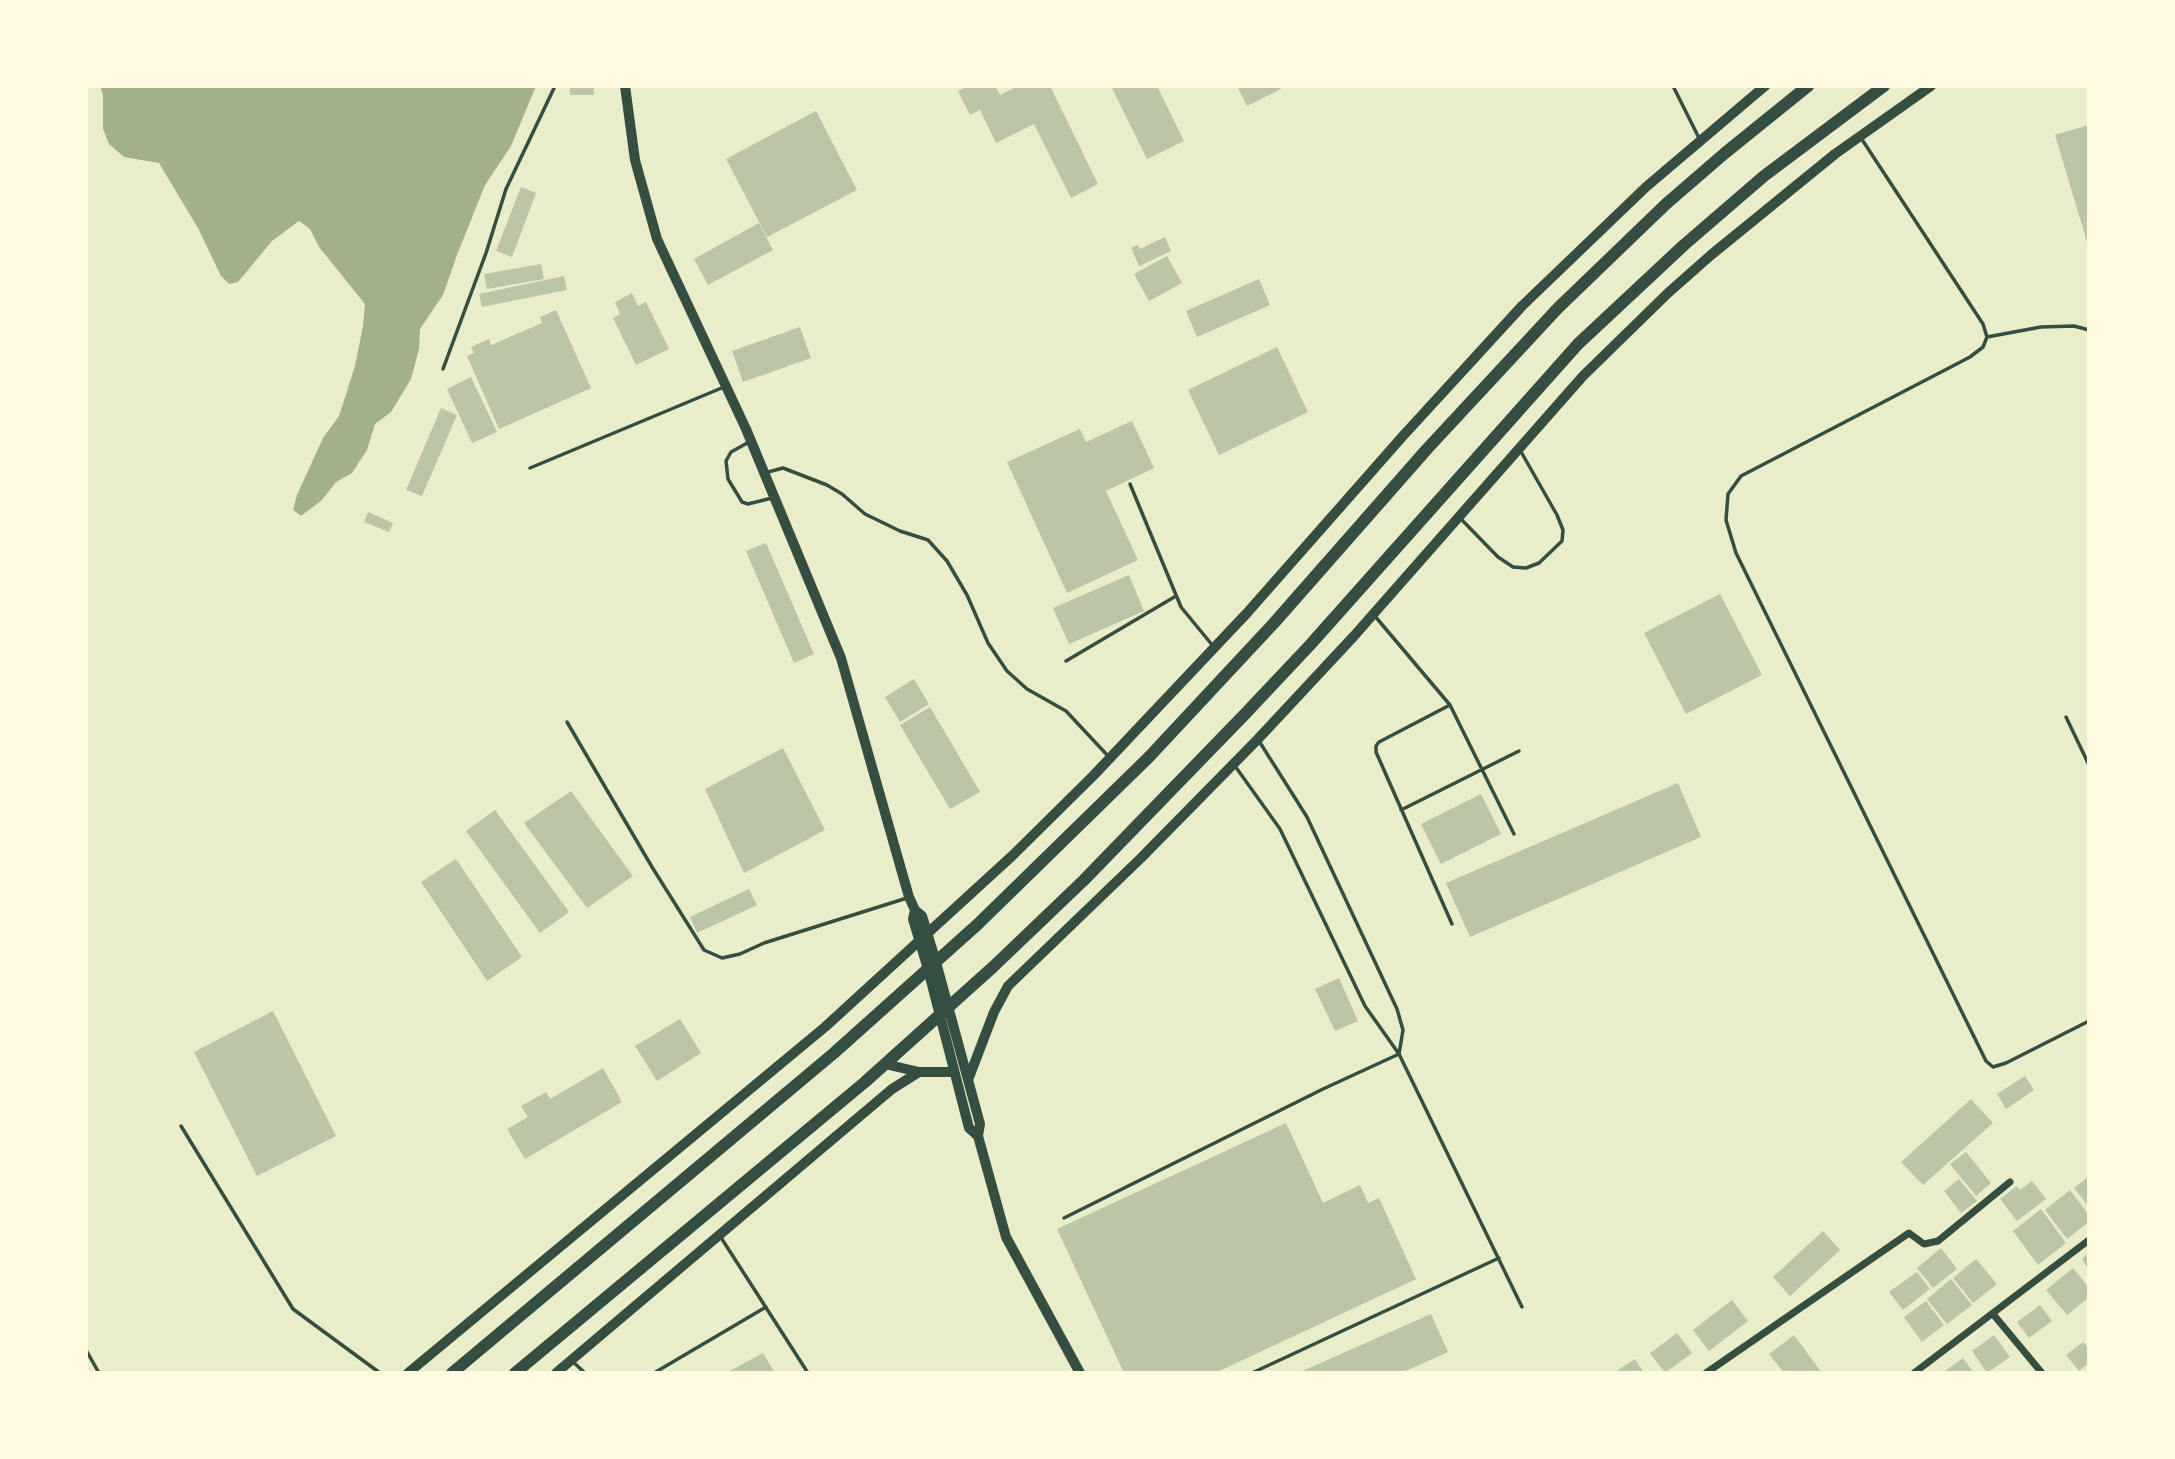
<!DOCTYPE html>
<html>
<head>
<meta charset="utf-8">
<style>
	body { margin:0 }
	#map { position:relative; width:2175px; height:1459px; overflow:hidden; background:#e9edc9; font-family:Ubuntu,sans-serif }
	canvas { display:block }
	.frame { position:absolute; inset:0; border:88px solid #fefae0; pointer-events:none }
</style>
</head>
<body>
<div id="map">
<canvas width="2175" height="1459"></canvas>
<div class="frame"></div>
</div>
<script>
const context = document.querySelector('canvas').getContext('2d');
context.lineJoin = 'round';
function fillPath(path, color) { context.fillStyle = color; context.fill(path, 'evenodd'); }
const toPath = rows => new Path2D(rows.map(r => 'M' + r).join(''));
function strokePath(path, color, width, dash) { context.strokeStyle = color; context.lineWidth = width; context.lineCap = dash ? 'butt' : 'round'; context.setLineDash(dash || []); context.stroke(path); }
fillPath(toPath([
	[100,86,536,86,511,146,485,185,457,255,443,295,420,329,419,349,411,379,391,412,375,424,367,450,352,473,336,482,322,500,301,516,293,510,297,495,323,438,339,416,355,366,363,326,365,304,319,247,310,229,299,221,272,241,238,282,229,284,221,276,198,228,159,163,124,157,109,144,103,129,103,95]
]), '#a3b18a');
fillPath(toPath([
	[570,86,594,86,594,95,570,95],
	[968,86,995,86,1000,95,1018,86,1050,86,1098,184,1071,198,1034,124,996,143,980,110,970,115,958,91],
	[1111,86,1157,86,1184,141,1147,159],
	[1237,86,1280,86,1281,89,1247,106],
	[816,111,857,190,767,237,726,159],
	[2089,125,2089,242,2087,242,2055,135],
	[521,187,536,193,512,257,496,251],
	[759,223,773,250,708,285,694,259],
	[1165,237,1171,251,1139,266,1131,248,1138,245,1140,249],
	[1167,256,1182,283,1149,301,1134,274],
	[541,264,544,279,487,289,484,274],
	[564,276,567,290,482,307,479,294],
	[1259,279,1270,305,1197,337,1186,311],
	[632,293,638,306,646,302,669,349,636,365,613,318,620,314,615,302],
	[556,310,591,388,499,429,467,356,474,353,471,347,489,339,491,345,542,323,540,317],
	[800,327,811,358,743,382,732,351],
	[1277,347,1308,412,1219,455,1188,390],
	[471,377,497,432,472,443,447,389],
	[441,408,457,415,422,496,406,490],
	[1132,421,1154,468,1106,491,1138,560,1067,593,1007,462,1080,429,1086,442],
	[368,512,393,523,389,532,364,522],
	[766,543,814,654,794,663,746,551],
	[1129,575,1144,611,1069,644,1053,608],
	[1720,594,1762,675,1686,714,1644,633],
	[914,679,929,704,900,722,885,697],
	[930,707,980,792,950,809,900,725],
	[783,748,825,830,744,873,705,789],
	[1678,783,1701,837,1470,937,1446,883],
	[571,791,633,876,587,908,524,823],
	[1481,794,1501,834,1441,864,1421,824],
	[495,810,569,912,540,933,466,831],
	[456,859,522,957,487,981,421,882],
	[749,889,757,905,697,933,690,917],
	[1339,978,1358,1021,1335,1031,1315,989],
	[273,1011,336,1136,257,1176,194,1052],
	[680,1019,701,1053,657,1081,635,1046],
	[603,1068,622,1102,525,1159,507,1129,528,1117,521,1106,546,1092,550,1099],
	[2025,1076,2034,1090,2006,1109,1997,1094],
	[1971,1099,1993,1123,1923,1185,1901,1162],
	[1286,1123,1323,1203,1360,1185,1368,1203,1379,1198,1416,1279,1215,1373,1124,1373,1057,1229],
	[1966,1152,1991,1183,1976,1196,1950,1164],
	[2089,1176,2089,1207,2074,1188],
	[1959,1179,1977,1201,1961,1213,1944,1191],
	[2032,1181,2046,1199,2017,1221,2000,1199,2017,1186,2020,1190],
	[2070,1190,2089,1215,2089,1222,2067,1239,2045,1210],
	[2041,1209,2066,1243,2038,1265,2013,1231],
	[1823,1231,1840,1250,1790,1296,1773,1277],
	[1941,1248,1957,1269,1933,1288,1917,1268],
	[2089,1252,2089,1271,2082,1259],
	[1976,1259,1997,1284,1973,1303,1953,1278],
	[2073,1268,2089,1288,2089,1297,2067,1315,2046,1290],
	[1917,1272,1930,1289,1903,1310,1889,1292],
	[1951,1279,1972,1305,1947,1324,1927,1299],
	[1732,1300,1748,1321,1709,1351,1693,1330],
	[1926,1301,1944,1325,1922,1342,1904,1317],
	[2040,1305,2052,1321,2029,1338,2017,1322],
	[1431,1314,1448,1352,1401,1373,1298,1373],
	[1677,1333,1692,1353,1665,1373,1650,1353],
	[1794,1335,1822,1373,1784,1373,1769,1354],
	[1994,1335,2010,1357,1987,1373,1972,1351],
	[2083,1342,2089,1349,2089,1363,2079,1371,2066,1355],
	[763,1353,775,1373,726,1373],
	[1963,1358,1974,1373,1942,1373],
	[1635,1359,1644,1373,1613,1373]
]), '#bcc5a7');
strokePath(toPath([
	[1673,86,1700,140],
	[1861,138,1983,324,1987,337,1983,347,1970,357,1741,476,1728,494,1726,520,1736,553,1986,1061,1993,1067,2006,1063,2089,1021],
	[1987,337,2041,327,2074,326,2089,330],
	[443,369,486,253,506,189,555,86],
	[749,442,731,452,726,461,728,479,742,502,748,504,772,498],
	[530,468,724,387],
	[768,472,783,468,827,485,842,494,865,514,900,531,928,540,947,561,967,595,988,643,1007,671,1027,689,1066,711,1109,757],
	[1130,484,1181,607,1213,646],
	[1460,518,1498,557,1513,567,1526,568,1539,563,1562,541,1563,530,1557,515,1520,450],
	[1374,615,1450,705,1379,742,1376,746,1376,752,1452,924],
	[1066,661,1176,596],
	[1450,705,1514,834],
	[2066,717,2089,765],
	[567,722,652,867,704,950,722,958,740,954,764,943,907,898],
	[1259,741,1307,817,1397,1009,1403,1030,1399,1054],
	[1235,766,1280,829,1365,1006,1399,1054,1522,1307],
	[1401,810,1519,751],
	[181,1126,293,1309,380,1373],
	[1064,1218,1323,1089,1399,1054],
	[720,1236,808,1373],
	[86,1350,99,1373],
	[571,1360,585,1373],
	[654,1373,766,1307],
	[1252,1373,1499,1258]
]), '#344e41', 3.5);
strokePath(toPath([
	[1993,1314,2042,1373],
	[1706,1373,1909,1233,1924,1244,1938,1241,2010,1182],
	[1914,1373,2089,1240]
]), '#344e41', 7);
strokePath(toPath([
	[625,86,635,160,657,239,746,429,841,658,909,897,915,910,913,919,928,969,969,1128,978,1136,1006,1237,1080,1373],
	[915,910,922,916,936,962,980,1124,978,1136],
	[885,1064,919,1072],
	[968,1080,994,1012,1008,986,1141,858,1258,739,1354,636,1583,376,1668,293,1711,255,1835,154,1931,86],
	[408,1373,825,1027,1012,856,1093,776,1247,613,1402,437,1522,306,1646,187,1765,86],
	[556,1373,892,1089,919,1072,953,1072]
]), '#344e41', 10);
strokePath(toPath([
	[452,1373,834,1053,978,924,1149,757,1274,623,1427,449,1558,308,1666,204,1725,153,1808,86],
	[515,1373,865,1082,993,967,1084,880,1245,714,1310,645,1578,344,1684,245,1764,176,1884,86]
]), '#344e41', 12);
</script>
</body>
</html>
